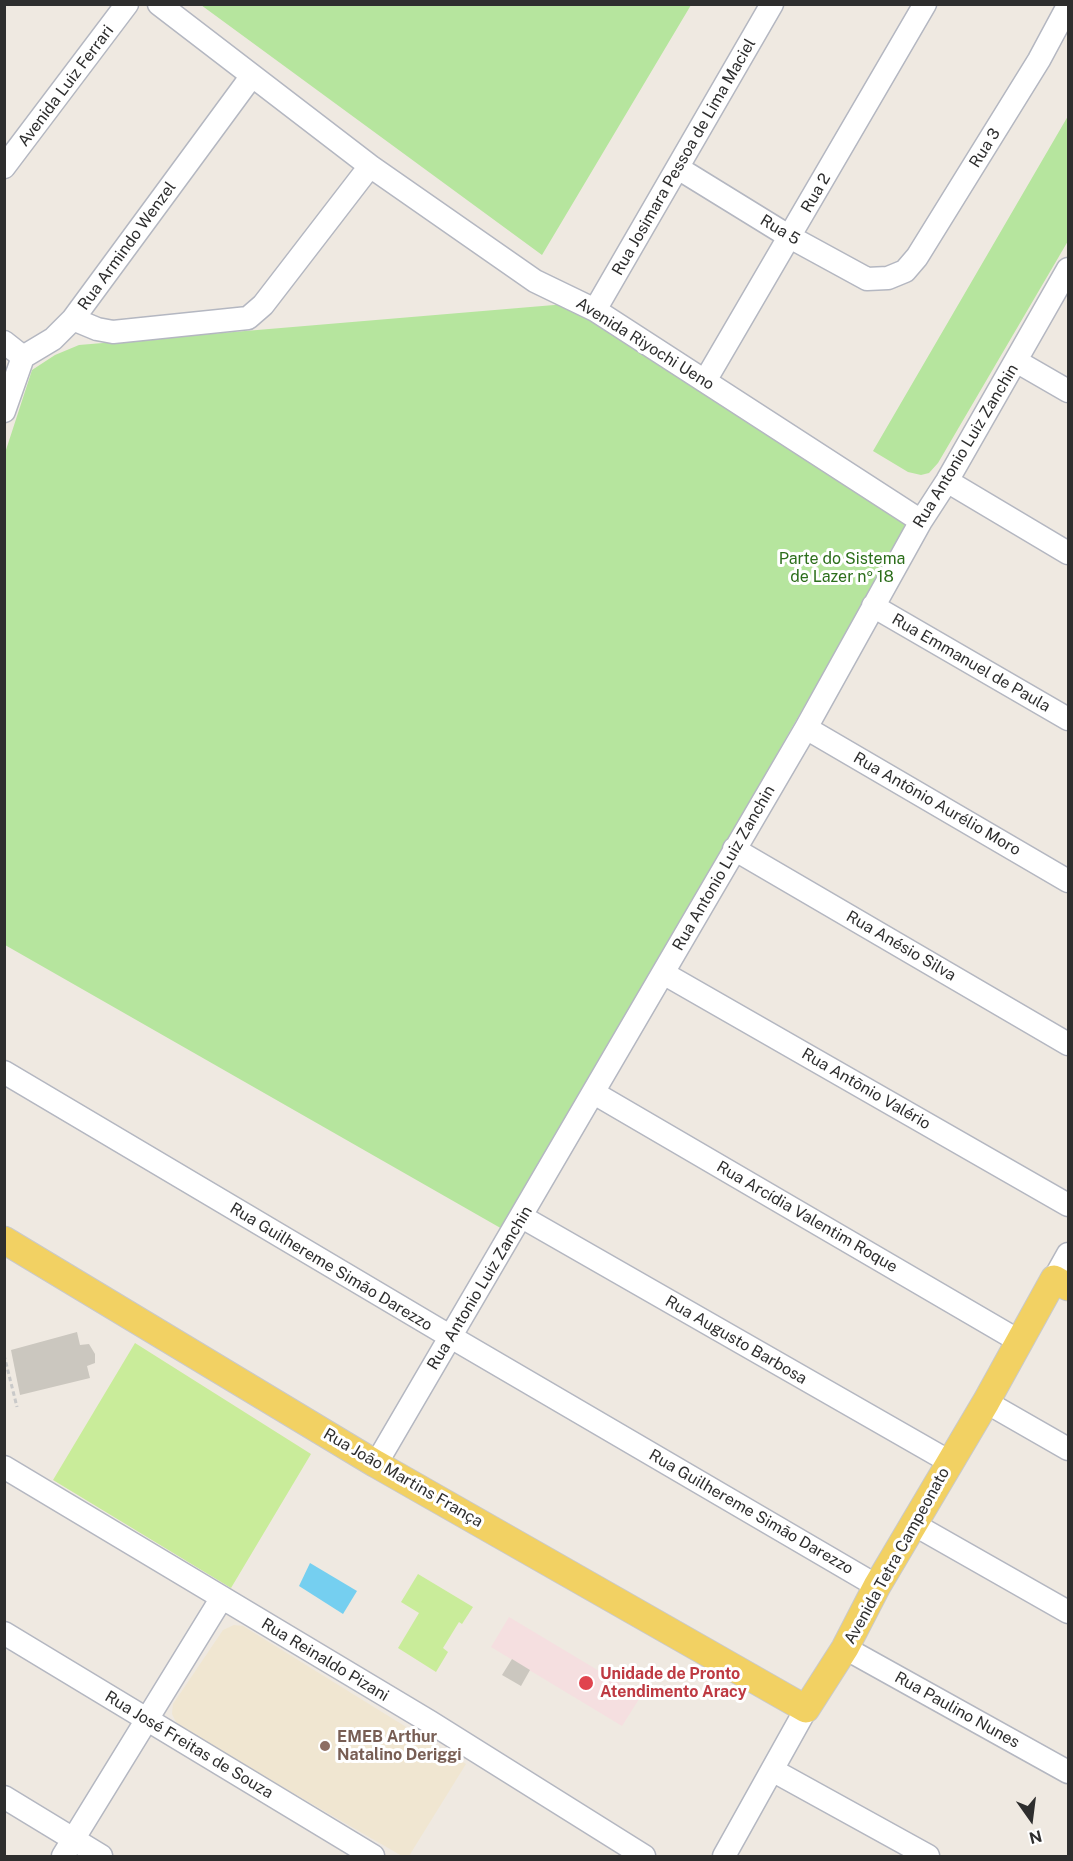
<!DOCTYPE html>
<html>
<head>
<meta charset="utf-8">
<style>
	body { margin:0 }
	#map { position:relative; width:1073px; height:1861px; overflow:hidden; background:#efe9e1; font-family:"Public Sans",sans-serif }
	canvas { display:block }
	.frame { position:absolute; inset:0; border:6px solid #2e2e2e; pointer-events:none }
	.north { position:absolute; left:1001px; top:1789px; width:60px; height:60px; -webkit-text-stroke:4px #fff; paint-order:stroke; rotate:166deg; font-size:16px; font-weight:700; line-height:24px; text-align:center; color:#2e2e2e }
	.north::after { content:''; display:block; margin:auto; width:21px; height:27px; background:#2e2e2e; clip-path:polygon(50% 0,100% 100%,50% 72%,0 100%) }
</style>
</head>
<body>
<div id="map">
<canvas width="1073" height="1861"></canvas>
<div class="frame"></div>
<div class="north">N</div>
</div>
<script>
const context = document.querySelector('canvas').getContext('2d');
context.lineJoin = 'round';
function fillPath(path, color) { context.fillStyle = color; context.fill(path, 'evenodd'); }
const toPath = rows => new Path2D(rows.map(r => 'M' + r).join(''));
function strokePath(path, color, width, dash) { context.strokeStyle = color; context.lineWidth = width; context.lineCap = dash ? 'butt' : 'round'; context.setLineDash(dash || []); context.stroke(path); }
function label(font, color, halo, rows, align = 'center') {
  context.font = font + ' "Public Sans",sans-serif'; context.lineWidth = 6; context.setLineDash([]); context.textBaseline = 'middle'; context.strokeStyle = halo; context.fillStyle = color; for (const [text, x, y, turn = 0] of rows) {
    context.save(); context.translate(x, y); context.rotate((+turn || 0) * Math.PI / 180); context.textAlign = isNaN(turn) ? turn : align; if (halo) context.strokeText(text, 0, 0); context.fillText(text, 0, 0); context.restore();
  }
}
fillPath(toPath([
	[234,1625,243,1626,466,1764,409,1856,402,1856,182,1729,176,1722,172,1714,173,1704,223,1630]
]), '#f0e6d1');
fillPath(toPath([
	[509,1617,641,1696,622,1726,491,1647]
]), '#f5dfe0');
fillPath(toPath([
	[201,5,691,5,542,255],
	[1068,116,1068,241,938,463,929,473,921,475,908,472,873,451],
	[566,304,905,523,903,534,504,1230,5,945,5,453,32,370,55,355,79,345]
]), '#b6e59e');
fillPath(toPath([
	[135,1343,311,1454,231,1588,53,1480],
	[418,1574,473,1607,462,1624,459,1622,443,1648,448,1652,436,1672,398,1648,419,1613,401,1602]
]), '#c9ec9a');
fillPath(toPath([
	[310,1563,357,1591,343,1614,299,1586]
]), '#75cff0');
fillPath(toPath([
	[77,1332,80,1345,89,1344,95,1354,95,1363,87,1366,90,1378,20,1395,11,1350],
	[512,1659,530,1670,521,1686,502,1675]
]), '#cbc7bf');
const minor = toPath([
	[159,4,370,166,535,281,595,310,921,521],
	[4,167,127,4],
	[678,168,790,237,867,279,888,278,905,271,917,257,1039,60,1068,6],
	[595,310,772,4],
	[73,319,97,329,113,332,248,318,263,305,370,166],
	[4,342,23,357],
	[1016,361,1068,391],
	[705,381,925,4],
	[4,411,23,357,53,339,73,319,251,77],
	[947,481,1068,553],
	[873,606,1068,719],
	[806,728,1068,881],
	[734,849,1068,1044],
	[663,973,1068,1205],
	[4,1072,451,1337,877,1586],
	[594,1093,1019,1341],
	[522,1217,950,1462],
	[1054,1279,1068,1254],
	[986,1402,1068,1449],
	[376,1464,806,728,921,521,947,481,1068,269],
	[4,1467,430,1722,644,1856],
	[915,1525,1068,1612],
	[4,1633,373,1856],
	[845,1648,1068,1772],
	[774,1771,928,1856],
	[4,1797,101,1856],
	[63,1856,221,1599],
	[724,1856,806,1709]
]);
const major = toPath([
	[4,1240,376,1464,806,1709,845,1648,877,1586,986,1402,1054,1279,1068,1287]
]);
strokePath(minor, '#b4b7c1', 25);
strokePath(major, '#c9c9c9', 29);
strokePath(toPath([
	[4,1355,17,1407]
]), '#c9c9c9', 3, [4.5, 3]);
strokePath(minor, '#fff', 22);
strokePath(major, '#f2d163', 27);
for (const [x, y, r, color] of [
	[586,1683,8,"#e0444e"],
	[325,1746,6,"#8d6e63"]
]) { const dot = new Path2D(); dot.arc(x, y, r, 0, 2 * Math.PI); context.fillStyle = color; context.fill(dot); strokePath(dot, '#fff', 2); }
label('16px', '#2e2e2e', '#fff', [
	["Avenida Luiz Ferrari",66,86,-53],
	["Rua 3",985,148,-58],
	["Rua Josimara Pessoa de Lima Maciel",684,157,-60],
	["Rua 2",816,193,-60],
	["Rua 5",780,230,31],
	["Rua Armindo Wenzel",127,246,-54],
	["Avenida Riyochi Ueno",645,344,32],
	["Rua Antonio Luiz Zanchin",966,446,-59],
	["Rua Emmanuel de Paula",971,663,30],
	["Rua Antõnio Aurélio Moro",937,804,30],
	["Rua Antonio Luiz Zanchin",724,868,-60],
	["Rua Anésio Silva",901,946,30],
	["Rua Antõnio Valério",866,1089,30],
	["Rua Arcídia Valentim Roque",807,1217,30],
	["Rua Guilhereme Simão Darezzo",331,1267,31],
	["Rua Antonio Luiz Zanchin",480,1288,-59],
	["Rua Augusto Barbosa",736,1340,30],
	["Rua João Martins França",403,1478,30],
	["Rua Guilhereme Simão Darezzo",751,1512,30],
	["Avenida Tetra Campeonato",897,1556,-61],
	["Rua Reinaldo Pizani",325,1660,31],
	["Rua Paulino Nunes",957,1710,29],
	["Rua José Freitas de Souza",189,1745,31]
]);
label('16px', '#2c6e1b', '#fff', [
	["Parte do Sistema",842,559],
	["de Lazer nº 18",842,577]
]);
label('bold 16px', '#be3a42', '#fff', [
	["Unidade de Pronto",600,1674],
	["Atendimento Aracy",600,1692]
], 'left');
label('bold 16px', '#785e54', '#fff', [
	["EMEB Arthur",337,1737],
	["Natalino Deriggi",337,1755]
], 'left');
</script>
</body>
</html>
